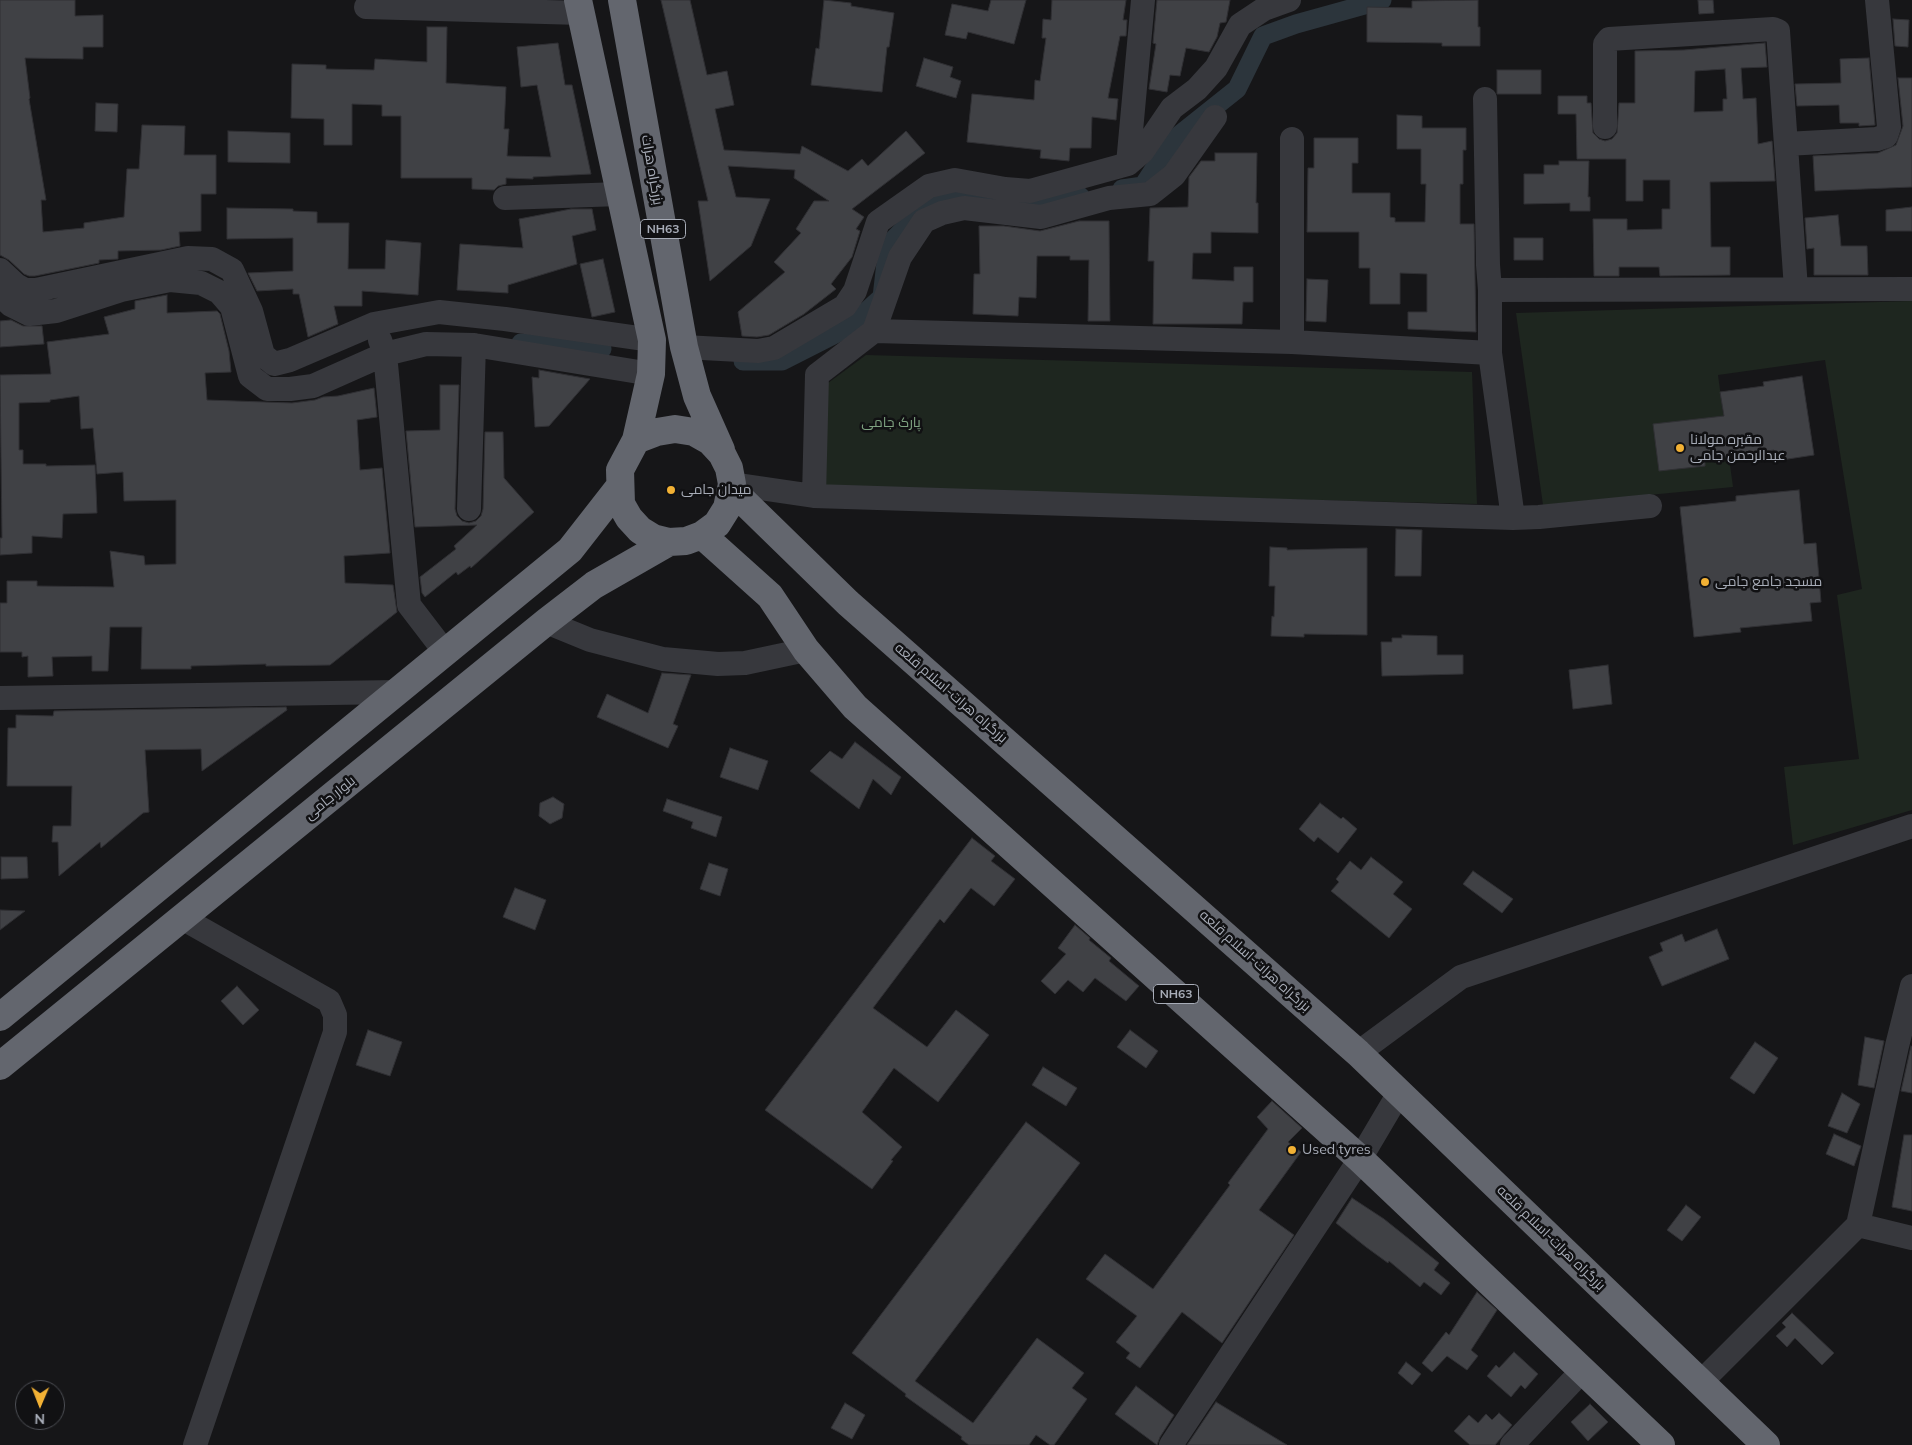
<!DOCTYPE html>
<html>
<head>
<meta charset="utf-8">
<style>
	body { margin:0 }
	#map { position:relative; width:1912px; height:1445px; overflow:hidden; background:#161618; font-family:Mulish,sans-serif }
	canvas { display:block }
	.north { position:absolute; left:15px; top:1380px; width:50px; height:50px; box-sizing:border-box; background:#111113; border:1px solid #4d4f55; border-radius:50%; rotate:181deg; font-size:14px; font-weight:700; line-height:20px; text-align:center; color:#a8adb8 }
	.north::after { content:''; display:block; margin:auto; width:18px; height:22px; background:#f2b134; clip-path:polygon(50% 0,100% 100%,50% 72%,0 100%) }
</style>
</head>
<body>
<div id="map">
<canvas width="1912" height="1445"></canvas>
<div class="north">N</div>
</div>
<script>
const context = document.querySelector('canvas').getContext('2d');
context.lineJoin = 'round';
function fillPath(path, color) { context.fillStyle = color; context.fill(path, 'evenodd'); }
const toPath = rows => new Path2D(rows.map(r => 'M' + r).join(''));
function strokePath(path, color, width, dash) { context.strokeStyle = color; context.lineWidth = width; context.lineCap = dash ? 'butt' : 'round'; context.setLineDash(dash || []); context.stroke(path); }
function label(font, color, halo, rows, align = 'center') {
  context.font = font + ' Mulish,Cairo,sans-serif'; context.lineWidth = 5; context.setLineDash([]); context.textBaseline = 'middle'; context.strokeStyle = halo; context.fillStyle = color; for (const [text, x, y, turn = 0] of rows) {
    context.save(); context.translate(x, y); context.rotate((+turn || 0) * Math.PI / 180); context.textAlign = isNaN(turn) ? turn : align; if (halo) context.strokeText(text, 0, 0); context.fillText(text, 0, 0); context.restore();
  }
}
fillPath(toPath([
	[1912,301,1912,810,1793,845,1784,767,1859,759,1837,595,1862,589,1825,360,1718,375,1733,487,1543,505,1516,313],
	[866,355,1472,372,1477,504,821,488,824,386]
]), '#1e261f');
strokePath(toPath([
	[1122,189,1143,186,1173,140,1237,89,1263,36,1296,24,1382,0],
	[521,343,602,349],
	[743,361,782,361,849,327,882,297,888,245,924,208,968,194,1032,205,1080,196]
]), '#2c353c', 19);
const building = toPath([
	[0,0,75,0,75,16,103,15,103,47,83,47,83,59,25,58,30,98,29,99,46,200,41,200,43,232,84,228,84,223,124,217,127,169,139,169,142,125,185,126,184,155,216,155,216,194,201,194,201,231,179,232,180,246,161,250,118,251,118,259,99,260,99,263,35,276,29,276,24,274,9,260,0,255,0,0],
	[661,0,690,0,707,75,727,71,734,105,715,109,724,150,800,154,802,146,848,171,862,159,868,166,906,131,925,153,852,209,864,217,856,229,860,231,852,257,831,284,836,289,804,314,769,335,757,337,742,336,738,312,785,272,774,262,801,233,796,229,814,201,829,201,794,178,795,170,728,166,736,197,770,199,751,246,710,281,698,201,708,201,661,0],
	[824,0,851,3,851,6,894,13,889,47,887,47,882,92,811,85,816,48,819,49,824,0],
	[991,0,1026,0,1014,44,968,32,966,39,945,35,952,4,988,11,991,0],
	[1052,0,1126,0,1123,20,1127,20,1126,36,1120,36,1108,98,1118,99,1116,120,1092,117,1091,148,1070,148,1069,161,1040,158,1041,150,967,142,972,94,1034,100,1035,80,1040,81,1046,38,1042,38,1043,19,1051,20,1052,0],
	[1157,0,1230,0,1226,22,1220,23,1217,37,1209,52,1186,48,1180,76,1170,75,1167,92,1149,89,1156,44,1153,43,1157,0],
	[1478,0,1478,27,1480,27,1480,46,1442,46,1442,43,1367,42,1367,7,1412,8,1412,1,1478,0],
	[1698,0,1713,0,1714,13,1699,14,1698,0],
	[1893,19,1909,20,1908,47,1895,46,1893,19],
	[427,27,447,27,446,83,506,87,504,129,509,129,507,156,551,157,537,85,521,87,517,47,558,43,565,85,572,85,591,174,533,177,533,179,506,178,506,184,498,186,494,190,472,189,472,178,401,178,401,116,382,116,382,105,352,104,352,145,324,145,324,119,291,118,292,64,326,65,326,69,374,70,375,59,427,62,427,27],
	[1765,43,1767,67,1741,68,1743,99,1756,98,1758,144,1772,141,1775,181,1710,182,1711,247,1730,247,1730,275,1660,276,1659,267,1619,267,1619,276,1594,276,1593,219,1627,219,1627,230,1662,229,1662,209,1670,209,1670,180,1643,180,1643,201,1626,201,1626,159,1577,159,1576,114,1558,114,1558,96,1587,96,1587,103,1591,103,1593,133,1599,139,1605,141,1612,139,1617,133,1619,103,1635,103,1635,51,1684,50,1765,43],
	[1725,69,1727,99,1723,99,1723,111,1694,112,1695,71,1725,69],
	[924,58,953,67,950,77,961,81,956,98,916,86,924,58],
	[1869,58,1875,125,1859,126,1859,123,1840,123,1839,105,1797,106,1795,84,1841,83,1840,59,1869,58],
	[1497,70,1541,70,1541,94,1497,94,1497,70],
	[1898,78,1912,78,1912,187,1815,191,1813,156,1878,153,1896,145,1903,126,1898,78],
	[96,103,118,104,117,132,95,131,96,103],
	[1397,115,1422,116,1422,128,1466,128,1466,150,1463,150,1463,184,1460,184,1460,224,1474,224,1476,332,1408,329,1408,312,1427,312,1427,274,1400,273,1400,304,1370,304,1370,268,1359,268,1359,232,1307,232,1308,168,1314,168,1314,138,1358,138,1358,163,1352,163,1352,193,1390,193,1390,217,1395,218,1395,222,1425,222,1426,184,1421,184,1421,149,1397,149,1397,115],
	[228,131,290,133,290,163,228,162,228,131],
	[1215,153,1257,153,1256,203,1258,203,1258,233,1211,232,1211,253,1193,253,1192,279,1234,281,1234,267,1253,267,1253,302,1243,302,1242,324,1153,324,1154,261,1148,261,1150,208,1188,207,1189,177,1201,161,1215,161,1215,153],
	[1559,161,1589,161,1588,197,1590,197,1590,211,1570,211,1570,203,1524,204,1524,174,1544,174,1544,165,1559,165,1559,161],
	[1912,207,1912,231,1886,231,1886,210,1912,207],
	[227,208,293,209,293,211,317,212,317,223,349,223,348,269,385,269,386,240,421,243,418,295,362,291,362,306,334,306,338,324,308,337,299,294,293,294,293,289,257,291,248,273,293,271,293,238,227,239,227,208],
	[571,209,592,209,596,230,572,236,577,264,508,285,508,293,457,290,460,244,523,248,519,219,571,209],
	[1838,215,1841,246,1867,246,1868,275,1814,275,1814,248,1807,249,1805,218,1838,215],
	[1079,221,1109,221,1110,321,1088,321,1089,260,1070,260,1070,256,1037,256,1036,298,1019,297,1018,316,973,314,974,274,980,274,979,226,1004,226,1040,231,1079,221],
	[1514,238,1543,238,1543,260,1514,260,1514,238],
	[603,259,615,312,592,317,580,264,603,259],
	[1307,279,1328,280,1326,322,1306,321,1307,279],
	[167,295,167,313,217,311,220,314,229,351,231,372,205,373,207,400,292,403,315,400,323,397,338,396,374,388,377,417,357,420,360,470,382,468,390,553,344,556,345,583,393,585,397,612,330,665,266,666,266,664,191,666,191,669,141,669,142,627,110,627,108,671,92,671,92,656,52,657,53,676,28,677,28,656,22,657,22,652,0,652,0,603,7,603,7,581,37,581,37,586,114,587,110,551,144,556,145,565,176,564,176,500,124,501,123,472,97,474,93,428,81,429,79,396,50,400,50,402,19,403,19,450,23,450,23,464,46,464,46,466,95,465,97,513,63,514,62,538,32,536,32,553,0,555,0,538,2,538,0,375,51,374,47,342,109,334,104,317,135,309,135,301,167,295],
	[11,320,23,326,42,326,44,344,0,347,0,321,11,320],
	[539,370,590,379,549,426,535,427,532,377,539,378,539,370],
	[1802,376,1814,455,1775,461,1774,450,1705,460,1705,466,1659,471,1653,424,1724,416,1720,392,1764,386,1763,382,1802,376],
	[440,385,459,385,455,509,457,516,462,521,469,523,476,521,481,516,483,509,485,432,503,432,504,478,534,512,471,568,470,566,458,575,456,572,425,597,422,593,420,577,456,549,454,546,477,525,415,527,406,431,440,430,440,385],
	[1799,490,1804,544,1816,543,1821,602,1810,603,1812,621,1740,628,1741,632,1694,637,1680,507,1736,501,1736,496,1799,490],
	[1396,529,1422,530,1421,576,1395,576,1396,529],
	[1270,547,1287,548,1287,550,1367,548,1367,635,1304,634,1304,637,1271,636,1272,616,1274,617,1275,586,1269,586,1270,547],
	[1402,635,1437,636,1437,655,1463,655,1463,674,1382,676,1381,642,1392,642,1392,638,1402,638,1402,635],
	[1608,665,1612,704,1573,709,1569,670,1608,665],
	[662,673,691,675,673,724,678,726,668,748,597,717,607,694,648,713,662,673],
	[286,707,287,710,202,771,201,749,145,750,149,812,143,813,101,848,100,842,59,876,58,842,52,842,53,826,71,826,72,786,7,786,8,728,16,728,16,715,53,716,54,711,286,707],
	[855,742,901,777,891,795,873,779,859,809,810,771,830,751,842,759,855,742],
	[730,748,768,761,758,790,720,777,730,748],
	[553,797,564,804,562,818,550,824,539,816,540,803,553,797],
	[667,799,722,817,716,837,691,828,693,822,663,811,667,799],
	[1320,803,1341,819,1343,817,1357,829,1338,853,1318,837,1314,842,1299,829,1320,803],
	[972,838,995,856,991,861,1015,879,994,906,971,888,944,923,940,919,873,1008,927,1047,956,1010,989,1035,938,1102,894,1068,862,1112,902,1147,891,1160,893,1161,872,1189,765,1110,972,838],
	[1,857,27,857,28,878,1,879,1,857],
	[1371,857,1403,882,1393,894,1412,909,1389,938,1331,891,1339,882,1336,879,1350,861,1361,870,1371,857],
	[709,863,728,869,720,896,700,889,709,863],
	[1473,871,1513,899,1502,913,1463,884,1473,871],
	[515,888,546,900,535,930,503,917,515,888],
	[0,910,25,911,0,930,0,910],
	[1075,925,1090,938,1089,940,1111,958,1109,961,1139,986,1126,1001,1095,978,1083,992,1068,980,1055,994,1041,981,1066,954,1058,948,1075,925],
	[1717,929,1729,959,1662,986,1649,957,1663,951,1660,943,1682,934,1685,942,1717,929],
	[237,986,259,1010,243,1025,221,1001,237,986],
	[368,1030,402,1042,390,1076,356,1065,368,1030],
	[1130,1030,1158,1051,1146,1068,1117,1047,1130,1030],
	[1865,1037,1884,1041,1874,1088,1858,1085,1865,1037],
	[1755,1042,1778,1058,1754,1094,1730,1078,1755,1042],
	[1911,1046,1912,1047,1912,1093,1901,1091,1911,1046],
	[1043,1067,1077,1088,1066,1106,1032,1085,1043,1067],
	[1842,1093,1860,1104,1847,1133,1828,1126,1842,1093],
	[1272,1101,1302,1128,1288,1142,1301,1152,1259,1210,1294,1235,1222,1343,1182,1312,1140,1368,1126,1358,1130,1353,1116,1342,1137,1316,1086,1279,1105,1254,1153,1289,1230,1185,1228,1183,1268,1129,1257,1117,1272,1101],
	[1026,1122,1080,1163,915,1381,973,1423,1037,1338,1084,1373,1072,1388,1087,1399,1054,1445,1050,1445,1036,1435,1029,1445,969,1445,961,1439,962,1437,905,1396,906,1394,852,1353,1026,1122],
	[1834,1134,1861,1146,1854,1166,1826,1154,1834,1134],
	[1904,1135,1912,1135,1912,1211,1892,1207,1904,1135],
	[1352,1198,1384,1219,1439,1263,1434,1270,1450,1283,1441,1295,1424,1282,1420,1287,1389,1261,1388,1263,1366,1247,1336,1223,1352,1198],
	[1686,1205,1701,1217,1682,1241,1667,1230,1686,1205],
	[1477,1292,1497,1310,1471,1350,1478,1356,1467,1370,1447,1356,1432,1372,1422,1363,1446,1332,1449,1335,1477,1292],
	[1792,1313,1834,1353,1822,1365,1795,1338,1787,1347,1776,1336,1786,1327,1782,1323,1792,1313],
	[1514,1352,1538,1374,1525,1389,1521,1385,1511,1397,1487,1376,1496,1365,1499,1368,1514,1352],
	[1406,1362,1421,1374,1412,1385,1398,1373,1406,1362],
	[1136,1386,1174,1415,1160,1437,1157,1445,1115,1414,1136,1386],
	[1216,1402,1287,1445,1187,1445,1216,1402],
	[845,1403,865,1415,852,1439,831,1428,845,1403],
	[1590,1404,1608,1422,1588,1441,1571,1422,1590,1404],
	[1499,1413,1512,1425,1495,1445,1470,1445,1454,1431,1469,1415,1478,1423,1486,1414,1492,1420,1499,1413]
]);
fillPath(building, '#404145');
strokePath(building, '#303034', 1);
strokePath(toPath([
	[366,7,581,13],
	[1485,99,1488,265,1490,290],
	[1605,127,1605,44,1609,39,1773,29,1778,31,1796,289],
	[1786,144,1877,139,1886,136,1889,127,1877,0],
	[1128,164,1143,0],
	[505,198,620,194],
	[0,270,16,285,25,290,36,290,188,258,212,259,232,270,251,311,263,355,274,364,290,360,374,324,439,312,505,319,652,340],
	[0,295,11,305,29,314,56,311,121,290,170,280,201,283,219,292,232,307,250,376,267,389,290,389,313,386,385,354,426,344,474,345,651,374],
	[874,331,900,257,924,221,942,213,964,208,1041,217,1109,198,1150,194,1174,175,1215,117],
	[380,340,385,354,409,605,445,652],
	[1292,342,1292,139],
	[684,347,758,351,774,348,845,306,855,291,878,222,929,186,955,180,1005,189,1030,191,1128,164,1142,152,1172,108,1197,89,1216,68,1240,25,1264,9,1289,0],
	[732,484,814,496,1513,518,1490,353,1490,290,1912,289],
	[814,496,817,375,874,331,1292,342,1490,353],
	[469,509,474,345],
	[1513,518,1539,517,1650,506],
	[546,622,590,640,663,659,718,664,745,663,806,650],
	[0,698,397,692],
	[182,918,329,1001,335,1015,335,1032,195,1445],
	[1358,1053,1461,977,1912,826],
	[1858,1225,1912,1238],
	[1701,1382,1858,1225,1897,1046,1912,986],
	[1171,1445,1360,1159,1399,1093],
	[1512,1445,1582,1371]
]), '#37383d', 24);
strokePath(toPath([
	[578,0,652,340,651,374,636,440,620,470,621,504,629,518,640,530,653,538,669,542,686,541,702,535,717,524,727,508,732,484,729,468,722,454,710,441,694,432,675,429,657,432,636,440],
	[622,0,684,347,697,396,721,450],
	[732,490,848,603,1358,1053,1766,1445],
	[702,535,770,596,806,650,855,707,1360,1159,1661,1445],
	[0,1017,570,550,620,486],
	[0,1066,546,622,594,585,669,542]
]), '#63666e', 28);
for (const [x, y, r, color] of [
	[1680,448,5,"#f2b134"],
	[671,490,5,"#f2b134"],
	[1705,582,5,"#f2b134"],
	[1292,1150,5,"#f2b134"]
]) { const dot = new Path2D(); dot.arc(x, y, r, 0, 2 * Math.PI); context.fillStyle = color; context.fill(dot); strokePath(dot, '#111113', 2); }
for (const [x, y, w] of [
	[663,229,45],
	[1176,994,45]
]) { const box = new Path2D(); box.roundRect(x - w / 2, y - 9.5, w, 19, 4); context.fillStyle = '#111113'; context.fill(box); strokePath(box, '#a8adb8', 1); }
label('bold 12px', '#a8adb8', null, [
	["NH63",663,229],
	["NH63",1176,994]
]);
label('14px', '#a8adb8', '#111113', [
	["بزرگراه هرات",652,170,80],
	["بزرگراه هرات-اسلام قلعه",951,693,41],
	["بلوار جامی",330,798,-39],
	["بزرگراه هرات-اسلام قلعه",1255,961,42],
	["بزرگراه هرات-اسلام قلعه",1551,1238,44]
]);
label('14px', '#7fa381', '#111113', [
	["پارک جامی",891,423]
]);
label('14px', '#a8adb8', '#111113', [
	["مقبره مولانا",1690,440],
	["عبدالرحمن جامی",1690,456],
	["میدان جامی",681,490],
	["مسجد جامع جامی",1715,582],
	["Used tyres",1302,1150]
], 'left');
</script>
</body>
</html>
